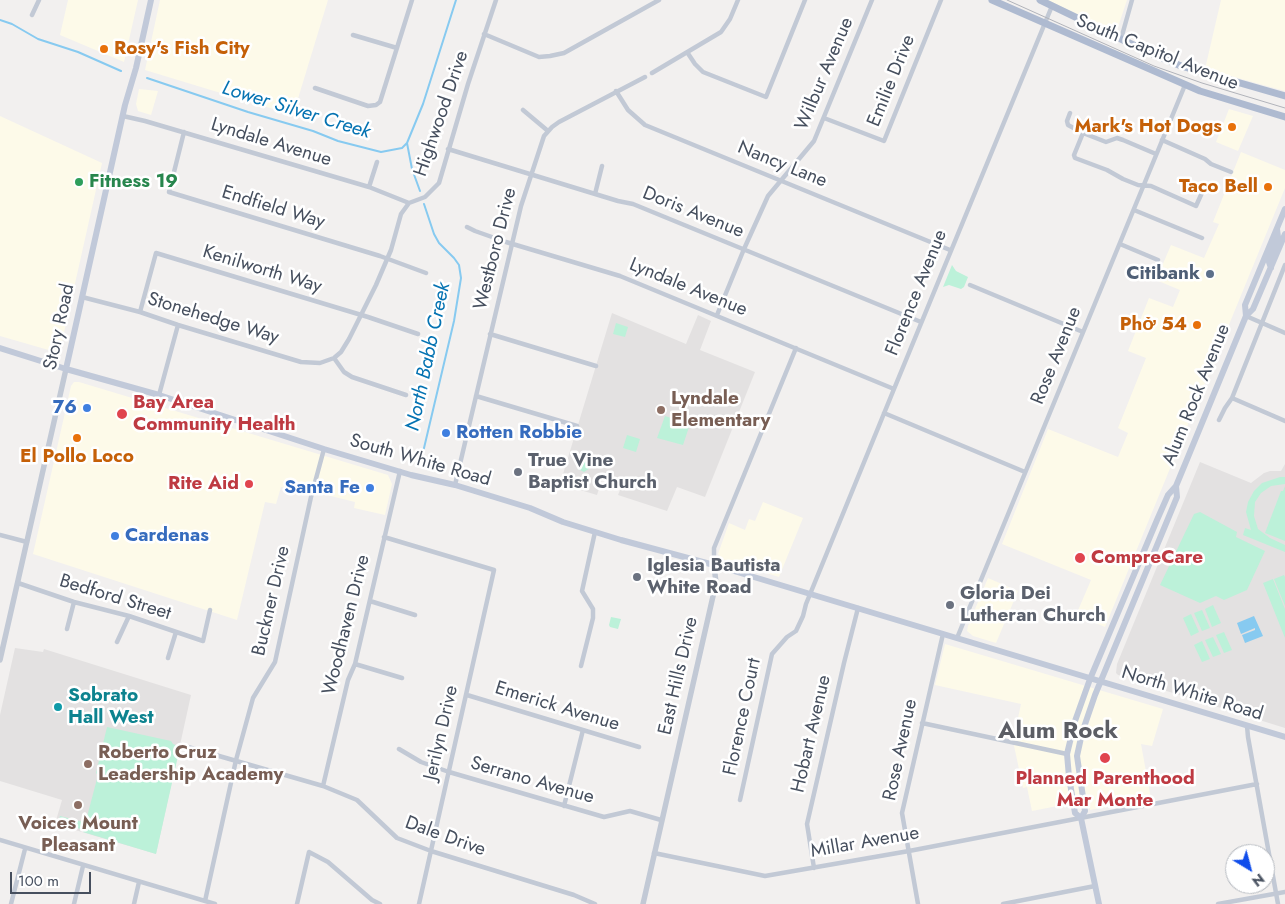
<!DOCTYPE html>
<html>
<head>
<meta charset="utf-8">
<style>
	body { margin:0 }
	#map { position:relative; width:1285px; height:904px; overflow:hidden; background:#f2f0ef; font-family:Jost,sans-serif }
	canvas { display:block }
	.north { position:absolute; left:1225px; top:844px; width:50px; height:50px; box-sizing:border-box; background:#fff; border:1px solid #b5b9bf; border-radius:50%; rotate:143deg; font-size:14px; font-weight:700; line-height:20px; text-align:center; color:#464f5e }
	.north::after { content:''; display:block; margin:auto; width:18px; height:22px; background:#104deb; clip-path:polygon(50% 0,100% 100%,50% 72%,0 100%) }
	.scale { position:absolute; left:10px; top:872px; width:81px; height:22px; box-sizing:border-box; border:2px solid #464f5e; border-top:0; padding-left:6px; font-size:15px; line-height:18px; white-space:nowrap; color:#464f5e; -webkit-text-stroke:4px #fff; paint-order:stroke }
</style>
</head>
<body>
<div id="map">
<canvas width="1285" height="904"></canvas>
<div class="north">N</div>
<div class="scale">100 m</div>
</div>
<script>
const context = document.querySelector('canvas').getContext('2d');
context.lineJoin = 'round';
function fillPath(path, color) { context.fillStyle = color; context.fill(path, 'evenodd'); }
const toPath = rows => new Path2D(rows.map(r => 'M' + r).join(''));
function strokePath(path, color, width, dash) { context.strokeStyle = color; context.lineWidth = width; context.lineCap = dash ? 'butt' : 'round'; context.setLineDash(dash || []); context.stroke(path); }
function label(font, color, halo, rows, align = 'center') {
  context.font = font + ' Jost,sans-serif'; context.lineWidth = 5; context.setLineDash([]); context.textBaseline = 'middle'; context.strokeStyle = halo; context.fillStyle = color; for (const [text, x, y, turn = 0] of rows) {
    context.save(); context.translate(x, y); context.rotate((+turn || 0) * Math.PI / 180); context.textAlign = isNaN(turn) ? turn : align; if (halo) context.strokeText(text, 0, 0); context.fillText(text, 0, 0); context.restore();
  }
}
fillPath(toPath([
	[68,0,138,0,124,62,60,35],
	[160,0,328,0,293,115,145,70],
	[1048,0,1127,0,1116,33],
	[1221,0,1285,0,1285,91,1205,69],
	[139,89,158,91,151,115,138,111,136,104],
	[1229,109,1253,116,1238,151,1216,142],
	[0,116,102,163,61,346,56,351,52,351,0,336],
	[1241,152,1285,170,1285,188,1105,627,1076,615,1091,580,1002,544,1048,429,1118,457,1128,433,1118,428,1146,358,1128,351,1149,298,1173,307,1180,290,1156,280,1171,245,1204,258,1219,224,1213,222],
	[74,382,79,382,388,475,392,484,385,515,354,508,355,502,319,493,305,492,281,487,276,504,265,502,237,620,33,554,71,386],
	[763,502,803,518,779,577,722,559,718,554,729,523,745,530,749,519,755,521],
	[988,578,1018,591,996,643,973,636,967,631,968,626],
	[945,644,1163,709,1152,746,1141,744,1151,799,1090,810,1088,800,1032,811,1027,787,1023,788,1013,741,1021,704,935,685]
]), '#fdfae9');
fillPath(toPath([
	[612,313,686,344,698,315,711,321,700,350,755,372,705,497,677,487,667,511,618,495,622,485,602,479,597,495,560,484],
	[1200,462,1251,483,1264,473,1270,471,1281,471,1285,464,1285,728,1157,688,1146,682,1118,675,1116,673,1117,664],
	[15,648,43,652,44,649,191,695,156,854,55,824,62,800,0,781,0,715]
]), '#e3e1e1');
fillPath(toPath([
	[952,265,956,271,968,277,964,287,961,289,949,285,943,287],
	[616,323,628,327,625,337,613,334],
	[665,416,690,424,683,445,657,438],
	[627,435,640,439,636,452,623,448],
	[578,460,591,464,590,468,584,472,578,469],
	[1280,477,1285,477,1285,484,1271,486,1261,493,1255,502,1254,516,1258,529,1270,538,1285,545,1285,552,1243,535,1245,528,1251,530,1246,512,1248,502,1254,491,1262,483],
	[1285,486,1285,541,1265,533,1281,491,1283,491],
	[1200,512,1237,532,1236,537,1265,551,1247,590,1224,600,1216,596,1200,603,1160,585,1194,514],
	[1284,575,1285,577,1285,606,1274,579],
	[1273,579,1285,609,1285,638,1263,583],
	[1213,605,1221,623,1212,627,1205,609],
	[1202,610,1210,628,1202,631,1194,613],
	[1191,614,1199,632,1191,636,1183,618],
	[611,617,621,619,618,629,610,627,609,625],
	[1224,632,1232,650,1224,653,1216,635],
	[1213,637,1221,654,1213,657,1205,640],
	[1202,641,1210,659,1202,662,1194,645],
	[107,727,171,741,173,744,180,747,156,854,83,832,98,775,96,773],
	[60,816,83,822,81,829,58,823]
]), '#bcf1d9');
fillPath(toPath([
	[1254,616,1263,636,1245,643,1242,635,1255,630,1255,628,1241,634,1237,623]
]), '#87caf0');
strokePath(toPath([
	[0,20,12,24,38,39,78,52,121,71],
	[147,78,248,112,313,131,338,141,381,152,402,148,407,143,423,104,456,0],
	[407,143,412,169,420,191],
	[420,465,454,321,461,278,459,265,454,258,439,243,434,234,424,204]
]), '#87caf0', 2);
strokePath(toPath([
	[32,15,39,0],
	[484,34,539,57,550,56,564,53,659,0],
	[353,35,397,48],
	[1121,39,1132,0],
	[687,52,695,64,703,72,766,97,805,0],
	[652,73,721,32,730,19,738,0],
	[315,88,368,106,376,105,380,102,412,0],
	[616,91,628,110,645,125,950,250],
	[523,110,548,131],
	[1070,113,1067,121,1068,125,1083,133],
	[123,116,145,121,369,187,409,203],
	[824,118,884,141,941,0],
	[184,132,169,192,380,256,426,273],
	[1162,140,1205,159,1211,164,1231,172],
	[448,149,618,201,633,204,921,322],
	[1156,154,1123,140,1117,138,1106,142,1083,133,1074,155,1075,158,1107,170,1123,179,1138,185,1151,186,1196,206,1205,186],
	[369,187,377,162],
	[595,194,602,166],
	[1134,210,1202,238],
	[467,227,475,231,506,242,620,276,894,389],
	[1120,244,1158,260],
	[970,285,1083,332],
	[82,297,140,312,178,325,301,362,320,363,334,358,341,352,349,339,376,285,391,250,401,214,409,203,425,197,439,183,468,84,496,0],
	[140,312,156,253,368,317,418,334],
	[717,315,744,249,768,196,814,141,872,0],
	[1246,316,1285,333],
	[490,334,596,366],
	[334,358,344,372,352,377,406,395],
	[159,395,178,325],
	[476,396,577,426],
	[1232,398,1285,421],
	[884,413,1025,472],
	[1219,420,1225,408,1232,398,1285,265],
	[455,485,521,206,544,136,552,127,559,122,645,77],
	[0,535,27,542],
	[384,537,494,570,419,904],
	[714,565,714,548,796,348],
	[18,583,74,602,129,616,203,641,210,610],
	[370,601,415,615],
	[67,629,74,602],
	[957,638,1185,85],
	[117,642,129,616],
	[168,658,176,632],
	[355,664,402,678],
	[581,666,593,618,593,609,582,591,595,532],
	[467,695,639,747],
	[922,723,1067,754],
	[1247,726,1248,737,1278,904],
	[181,745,323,786,357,800,397,838,431,851,574,895,595,904],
	[399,749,421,762,449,772,604,817,630,811,661,820],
	[323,786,348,680,355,664,400,471],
	[740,800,772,654,787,637,796,631,803,616,806,604,894,389,1052,6],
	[564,806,583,730],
	[0,840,215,904],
	[654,853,765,876,909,851,1257,784],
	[814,868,807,824,844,663,858,608],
	[205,901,236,760,253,698,275,662,311,497,324,449],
	[11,904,25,849],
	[74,904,83,866],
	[134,904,139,882],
	[297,904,309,852,328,862,372,900,380,904],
	[918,904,902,813,943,634],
	[1003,904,1095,886],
	[1218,904,1285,892]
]), '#c2c9d5', 4.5);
strokePath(toPath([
	[0,660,66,369],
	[643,904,716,583,714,565]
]), '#c2c9d5', 5.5);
strokePath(toPath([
	[1271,268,1269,262,1278,237,1277,229],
	[1246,316,1253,309,1285,234],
	[0,348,66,369,159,395,324,449,411,475,455,485,530,508,563,522,621,540,714,565,1285,737],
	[66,369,125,105,136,68,151,0],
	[1081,818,1085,811,1077,756,1082,733,1095,695,1177,497,1176,486],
	[1099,904,1081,818,1075,813,1069,777,1067,754,1075,721,1090,679,1157,520,1168,495,1176,486,1188,457,1246,316,1245,305,1285,209]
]), '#c1c9d9', 6);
strokePath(toPath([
	[992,0,1200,91,1285,117],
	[1040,0,1150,53,1181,66,1285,96]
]), '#aebad0', 7);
strokePath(toPath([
	[1007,0,1154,66,1202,83,1285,108]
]), '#b1b3ba', 1);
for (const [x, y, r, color] of [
	[104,49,5,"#e8710a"],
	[1232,127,5,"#e8710a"],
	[79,182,5,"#2e9e5b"],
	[1268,187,5,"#e8710a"],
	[1210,274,5,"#5c6f8a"],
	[1197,325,5,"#e8710a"],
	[87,408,5,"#3f7fe0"],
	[661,410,5,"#8d6e63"],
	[122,414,6,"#e0444e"],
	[446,433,5,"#3f7fe0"],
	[77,438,5,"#e8710a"],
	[518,472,5,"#6b7280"],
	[249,484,5,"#e0444e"],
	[370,488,5,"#3f7fe0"],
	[115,536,5,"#3f7fe0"],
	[1080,558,6,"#e0444e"],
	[637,577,5,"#6b7280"],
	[950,605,5,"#6b7280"],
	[58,707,5,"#0f9aa8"],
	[1105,758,6,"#e0444e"],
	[88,764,5,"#8d6e63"],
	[78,805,5,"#8d6e63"]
]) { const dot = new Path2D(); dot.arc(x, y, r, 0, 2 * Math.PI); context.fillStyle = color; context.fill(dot); strokePath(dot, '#fff', 2); }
label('bold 19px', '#c56008', '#fff', [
	["Rosy's Fish City",114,49,"left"],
	["Mark's Hot Dogs",1222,127],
	["Taco Bell",1258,187],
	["Phở 54",1187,325],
	["El Pollo Loco",77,457,"center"]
], 'right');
label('19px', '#464f5e', '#fff', [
	["South Capitol Avenue",1157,53,22],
	["Wilbur Avenue",825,74,-67],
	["Emilie Drive",892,81,-68],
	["Highwood Drive",442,114,-71],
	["Lyndale Avenue",271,143,17],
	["Nancy Lane",782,165,22],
	["Endfield Way",273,208,17],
	["Doris Avenue",693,213,22],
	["Westboro Drive",496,249,-76],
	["Kenilworth Way",262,270,17],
	["Lyndale Avenue",688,288,22],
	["Florence Avenue",917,293,-68],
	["Stonehedge Way",213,319,17],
	["Story Road",60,327,-78],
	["Rose Avenue",1057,356,-68],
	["Alum Rock Avenue",1197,395,-68],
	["South White Road",420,461,16],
	["Bedford Street",115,598,17],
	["Buckner Drive",272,601,-77],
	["Woodhaven Drive",347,625,-76],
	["East Hills Drive",679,676,-77],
	["North White Road",1192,694,17],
	["Emerick Avenue",557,707,17],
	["Florence Court",743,717,-78],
	["Jerilyn Drive",442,733,-77],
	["Hobart Avenue",812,734,-77],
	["Rose Avenue",901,750,-78],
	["Serrano Avenue",532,781,16],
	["Dale Drive",445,837,20],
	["Millar Avenue",865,843,-10]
]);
label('bold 19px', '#27864d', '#fff', [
	["Fitness 19",89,182]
], 'left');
label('bold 19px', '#4e5e75', '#fff', [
	["Citibank",1200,274]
], 'right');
label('bold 19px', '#785e54', '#fff', [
	["Lyndale",671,399],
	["Elementary",671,421],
	["Roberto Cruz",98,753],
	["Leadership Academy",98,775],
	["Voices Mount",78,824,"center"],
	["Pleasant",78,846,"center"]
], 'left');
label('bold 19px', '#be3a42', '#fff', [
	["Bay Area",133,403],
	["Community Health",133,425],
	["Rite Aid",239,484,"right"],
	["CompreCare",1091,558],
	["Planned Parenthood",1105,779,"center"],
	["Mar Monte",1105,801,"center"]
], 'left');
label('bold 19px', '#366cbe', '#fff', [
	["76",77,408],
	["Rotten Robbie",456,433,"left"],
	["Santa Fe",360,488],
	["Cardenas",125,536,"left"]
], 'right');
label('bold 19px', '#5b616d', '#fff', [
	["True Vine",528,461],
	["Baptist Church",528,483],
	["Iglesia Bautista",647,566],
	["White Road",647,588],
	["Gloria Dei",960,594],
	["Lutheran Church",960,616]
], 'left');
label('bold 19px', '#0d838f', '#fff', [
	["Sobrato",68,696],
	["Hall West",68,718]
], 'left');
label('italic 20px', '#0573b2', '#fff', [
	["Lower Silver Creek",296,111,17],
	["North Babb Creek",429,357,-78]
]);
label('bold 24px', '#5c5e65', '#fff', [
	["Alum Rock",1058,732]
]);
</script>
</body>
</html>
